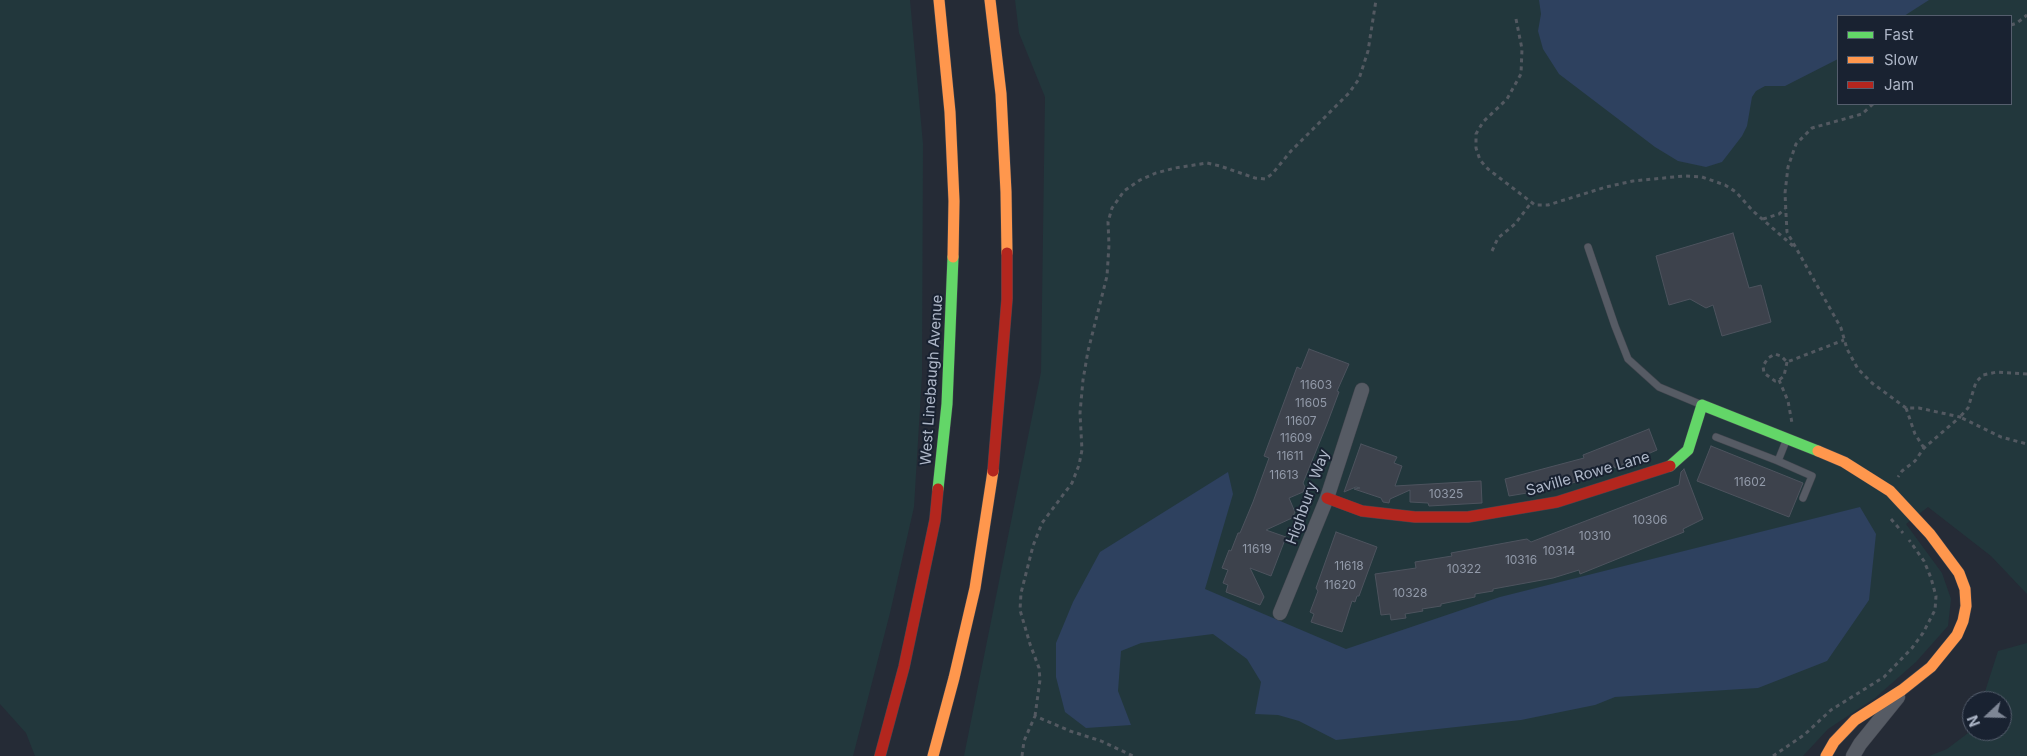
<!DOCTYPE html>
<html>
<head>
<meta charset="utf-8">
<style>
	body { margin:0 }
	#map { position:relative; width:2027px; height:756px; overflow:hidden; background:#252b36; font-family:Inter,sans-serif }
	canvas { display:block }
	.legend { position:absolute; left:1837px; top:15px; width:175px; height:90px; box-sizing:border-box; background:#192231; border:1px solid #555e6d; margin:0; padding:6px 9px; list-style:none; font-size:15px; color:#aeb7c8 }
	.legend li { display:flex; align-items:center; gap:10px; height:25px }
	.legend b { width:25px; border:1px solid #555e6d }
	.north { position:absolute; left:1962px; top:691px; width:50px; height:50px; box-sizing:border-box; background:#192231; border:1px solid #555e6d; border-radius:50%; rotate:249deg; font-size:14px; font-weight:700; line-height:20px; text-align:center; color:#aeb7c8 }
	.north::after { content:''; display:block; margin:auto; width:18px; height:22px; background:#7e8695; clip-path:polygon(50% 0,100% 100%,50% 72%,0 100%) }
</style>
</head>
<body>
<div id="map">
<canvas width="2027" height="756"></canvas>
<ul class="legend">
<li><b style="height:6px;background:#63d668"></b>Fast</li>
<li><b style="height:6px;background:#ff974d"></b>Slow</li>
<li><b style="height:6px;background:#b3261e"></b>Jam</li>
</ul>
<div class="north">N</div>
</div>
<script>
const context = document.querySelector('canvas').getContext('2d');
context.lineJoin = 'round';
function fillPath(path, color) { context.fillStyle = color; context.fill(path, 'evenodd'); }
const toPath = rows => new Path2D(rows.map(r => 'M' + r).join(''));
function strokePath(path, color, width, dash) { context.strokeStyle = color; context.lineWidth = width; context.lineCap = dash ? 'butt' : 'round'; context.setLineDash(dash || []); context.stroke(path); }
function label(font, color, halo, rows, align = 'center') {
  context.font = font + ' Inter,sans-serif'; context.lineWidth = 4; context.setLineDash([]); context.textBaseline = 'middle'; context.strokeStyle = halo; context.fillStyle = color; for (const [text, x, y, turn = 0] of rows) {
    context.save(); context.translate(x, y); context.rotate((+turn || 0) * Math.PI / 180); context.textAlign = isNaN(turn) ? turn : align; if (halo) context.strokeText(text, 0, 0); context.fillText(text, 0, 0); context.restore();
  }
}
fillPath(toPath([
	[0,0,910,0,923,144,922,375,914,507,890,613,853,756,35,756,26,733,0,704],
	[1015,0,2027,0,2027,594,1991,556,1928,507,1906,524,1942,573,1951,599,1948,626,1916,662,1875,698,1828,729,1803,756,964,756,1041,372,1045,97,1019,33],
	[1838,16,2011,16,2011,104,1838,104],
	[2027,643,2027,756,1929,756,1947,749,1972,730,2002,731,2002,701,1982,701,1998,651]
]), '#22373c');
fillPath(toPath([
	[1539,0,1929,0,1904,16,1838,16,1838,59,1785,86,1765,86,1756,91,1752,97,1747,126,1742,136,1722,162,1706,167,1678,161,1655,147,1559,74,1543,49,1538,31,1541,14],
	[1228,472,1233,494,1205,589,1346,649,1500,597,1860,507,1876,534,1869,600,1827,661,1758,688,1615,697,1595,705,1521,720,1336,740,1299,721,1278,715,1255,714,1261,682,1247,659,1213,634,1141,643,1121,651,1118,691,1131,725,1086,728,1065,712,1056,677,1056,643,1073,602,1100,552]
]), '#2e415f');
const building = toPath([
	[1733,233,1749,288,1761,285,1771,322,1722,336,1713,305,1706,308,1690,299,1669,305,1656,256,1733,233],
	[1309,349,1349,364,1337,391,1339,392,1327,424,1303,483,1305,487,1303,492,1289,498,1295,512,1292,518,1266,530,1286,537,1271,576,1250,568,1264,597,1260,605,1226,592,1228,585,1223,583,1228,570,1222,568,1229,550,1231,551,1238,533,1240,533,1253,502,1269,458,1264,456,1297,367,1301,369,1309,349],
	[1649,429,1657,450,1615,468,1614,466,1607,469,1606,467,1578,478,1579,481,1535,494,1527,495,1527,493,1509,496,1505,479,1584,458,1583,455,1649,429],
	[1361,444,1397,457,1394,463,1402,466,1395,486,1481,481,1482,503,1429,506,1428,503,1410,502,1410,490,1390,499,1389,503,1383,502,1381,498,1354,489,1360,488,1356,487,1344,492,1361,444],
	[1711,446,1803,483,1789,517,1697,481,1711,446],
	[1684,469,1703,519,1683,529,1684,532,1580,574,1579,570,1553,578,1493,589,1493,591,1475,594,1475,597,1441,604,1441,606,1422,609,1423,611,1405,614,1406,618,1391,620,1390,614,1381,615,1375,574,1416,568,1415,562,1452,556,1451,553,1521,540,1527,539,1531,542,1679,485,1681,472,1684,469],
	[1336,532,1377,547,1359,596,1357,596,1355,602,1352,601,1342,632,1311,622,1314,614,1310,612,1318,591,1316,588,1336,532]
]);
fillPath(building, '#3d424c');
strokePath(building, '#4d535e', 1);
const lane = toPath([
	[1588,247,1615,326,1628,359,1659,387,1702,405],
	[1716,437,1778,461,1786,441],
	[1778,461,1812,476,1803,498]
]);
const street = toPath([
	[1280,613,1327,498,1362,390],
	[1853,756,1860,744,1898,697]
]);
const fast = toPath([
	[1670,466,1688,450,1702,405,1818,451],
	[938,489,947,404,953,257]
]);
const slow = toPath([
	[939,0,950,112,954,201,953,257],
	[990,0,1001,94,1006,192,1007,253],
	[1818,451,1844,462,1890,491,1930,534,1959,573,1965,589,1966,606,1963,621,1957,635,1931,667,1902,690,1855,720,1834,742,1826,756],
	[933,756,954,678,975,588,993,471]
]);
const jam = toPath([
	[993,471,1007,299,1007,253],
	[1327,498,1362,511,1415,517,1468,517,1557,502,1670,466],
	[880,756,904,667,935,520,938,489]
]);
strokePath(lane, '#42464f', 8);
strokePath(street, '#42464f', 15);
strokePath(fast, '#42464f', 12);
strokePath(slow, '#42464f', 12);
strokePath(jam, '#42464f', 12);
strokePath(toPath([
	[1516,19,1522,49,1521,74,1507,99,1483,122,1476,134,1476,148,1480,160,1488,169,1535,205,1548,205,1606,187,1633,181,1684,176,1702,177,1725,185,1736,192,1753,211,1793,246],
	[2011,25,2017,23,2027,15],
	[1873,104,1862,114,1812,128,1796,144,1788,167,1785,193,1786,214,1787,232,1841,328,1847,349,1858,369,1872,383,1906,408,1919,408,1960,417,1924,448,1915,461,1902,471,1898,477],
	[1763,219,1779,214,1785,209],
	[1492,251,1498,238,1515,224,1531,203],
	[1787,362,1784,376,1779,380,1775,381,1764,373,1763,366,1768,358,1775,354,1781,356,1787,362,1844,340],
	[2027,374,1997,372,1983,375,1976,382,1968,408,1960,417,2001,437,2027,444],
	[1779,380,1788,401,1792,423],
	[1906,408,1915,434,1924,448],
	[1891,519,1903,533],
	[1035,716,1040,680,1039,668,1030,644,1020,610,1021,593,1033,546,1042,523,1072,483,1079,465,1082,450,1080,413,1083,380,1088,351,1107,276,1109,245,1108,222,1112,208,1124,191,1140,180,1156,173,1175,168,1207,163,1220,166,1255,178,1265,179,1272,174,1291,151,1349,93,1359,79,1368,51,1376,0],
	[1022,756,1024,741,1035,716,1070,731,1101,741,1133,756],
	[1773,756,1804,735,1831,710,1884,677,1912,648,1923,633,1935,610,1936,596,1931,578,1924,561,1909,540]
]), '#535961', 3, [4, 4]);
strokePath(lane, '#565b64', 7);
strokePath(street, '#565b64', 14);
strokePath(fast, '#63d668', 11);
strokePath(slow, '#ff974d', 11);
strokePath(jam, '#b3261e', 11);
label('12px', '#929aa9', null, [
	["11603",1316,385],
	["11605",1311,403],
	["11607",1301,421],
	["11609",1296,438],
	["11611",1290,456],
	["11613",1284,475],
	["11602",1750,482],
	["10325",1446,494],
	["10306",1650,520],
	["10310",1595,536],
	["11619",1257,549],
	["10314",1559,551],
	["10316",1521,560],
	["11618",1349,566],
	["10322",1464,569],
	["11620",1340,585],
	["10328",1410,593]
]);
label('15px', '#aeb7c8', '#192231', [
	["West Linebaugh Avenue",932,380,-86],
	["Saville Rowe Lane",1588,474,-16],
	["Highbury Way",1308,497,-70]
]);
</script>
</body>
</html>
